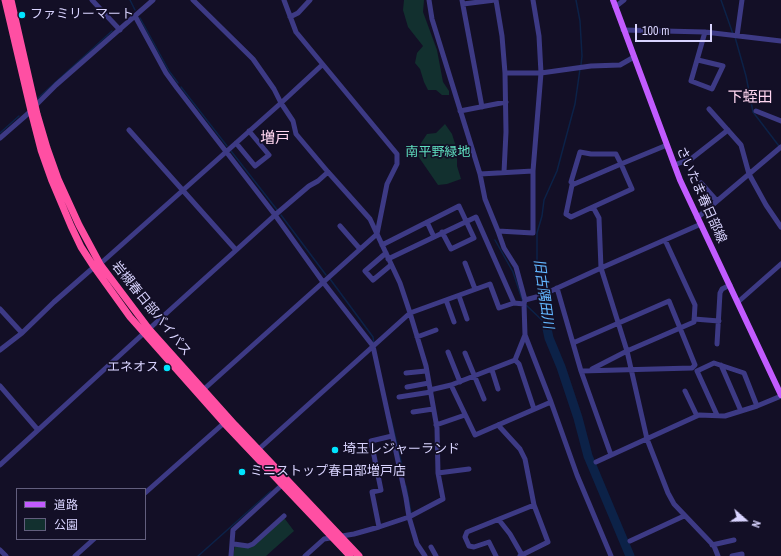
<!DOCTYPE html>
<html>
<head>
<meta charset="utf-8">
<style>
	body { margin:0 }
	#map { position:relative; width:781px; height:556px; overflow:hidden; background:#130f26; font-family:"Archivo Narrow","Noto Sans JP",sans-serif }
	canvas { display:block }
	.legend { position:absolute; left:16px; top:488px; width:130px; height:52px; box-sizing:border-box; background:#130f26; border:1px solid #625e7d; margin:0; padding:5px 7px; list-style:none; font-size:12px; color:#d9d4ff }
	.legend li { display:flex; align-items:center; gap:8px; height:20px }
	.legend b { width:20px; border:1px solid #625e7d }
	.north { position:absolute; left:725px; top:500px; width:40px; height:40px; -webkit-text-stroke:3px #130f26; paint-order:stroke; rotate:110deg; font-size:11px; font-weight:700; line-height:16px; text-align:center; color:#d9d4ff }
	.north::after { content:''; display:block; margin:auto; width:14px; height:18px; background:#d9d4ff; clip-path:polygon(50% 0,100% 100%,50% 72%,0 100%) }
	.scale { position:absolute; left:635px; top:24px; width:77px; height:18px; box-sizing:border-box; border:2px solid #d9d4ff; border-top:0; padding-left:5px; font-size:12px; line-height:14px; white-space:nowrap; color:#d9d4ff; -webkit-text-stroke:3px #130f26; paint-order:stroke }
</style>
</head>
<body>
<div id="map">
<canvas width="781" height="556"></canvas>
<ul class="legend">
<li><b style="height:5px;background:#c25bff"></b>道路</li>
<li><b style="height:11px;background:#12302f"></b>公園</li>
</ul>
<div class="north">N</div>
<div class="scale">100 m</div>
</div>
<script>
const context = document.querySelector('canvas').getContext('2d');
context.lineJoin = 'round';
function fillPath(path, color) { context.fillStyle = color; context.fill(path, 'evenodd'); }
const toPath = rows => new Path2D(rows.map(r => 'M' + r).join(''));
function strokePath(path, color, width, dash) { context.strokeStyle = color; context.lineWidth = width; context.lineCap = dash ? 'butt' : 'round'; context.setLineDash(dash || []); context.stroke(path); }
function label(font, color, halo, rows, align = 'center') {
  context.font = font + ' "Archivo Narrow","Noto Sans JP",sans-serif'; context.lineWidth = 3.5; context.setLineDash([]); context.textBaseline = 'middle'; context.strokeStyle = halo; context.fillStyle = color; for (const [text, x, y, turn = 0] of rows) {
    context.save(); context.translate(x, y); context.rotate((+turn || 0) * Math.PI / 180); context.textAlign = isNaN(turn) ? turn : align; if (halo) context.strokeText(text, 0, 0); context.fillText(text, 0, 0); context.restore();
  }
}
fillPath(toPath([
	[404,0,424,0,423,12,437,50,443,82,449,91,449,95,442,95,436,90,428,90,424,82,420,69,415,63,417,53,423,46,408,27,403,10],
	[445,124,452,134,457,150,457,166,461,179,447,184,438,185,418,156,421,143,427,134,436,133],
	[282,519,285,519,294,531,266,556,233,556,235,546,249,547]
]), '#12302f');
strokePath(toPath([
	[130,0,135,10],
	[576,0,580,21,582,56,581,65],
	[721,0,733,34],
	[140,18,169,71,178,83],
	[735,37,746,76,753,112,779,146],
	[181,87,227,146],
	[37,99,112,31],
	[0,133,19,116],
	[231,151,278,211],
	[281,215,326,275],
	[495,240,513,272,523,302],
	[330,279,373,337,374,344],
	[526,305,545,323],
	[546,324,537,274,537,233,542,216,544,200,557,171,565,141,575,104,580,69],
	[391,419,403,470],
	[406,486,411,513],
	[198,556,271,491]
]), '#0c2248', 1.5);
strokePath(toPath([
	[546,324,549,338,561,367,578,418,588,456,630,556]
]), '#0c2248', 9);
strokePath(toPath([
	[92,0,120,30],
	[193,0,253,59,274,89,281,103,293,121,296,134,328,172,370,219,400,283,410,313,426,366,437,428,438,473,443,499,409,517,379,527,354,534,324,539,305,556],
	[429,0,432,19,480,174,485,199,498,231,504,248,516,267,525,300],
	[462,0,482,107],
	[496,0,502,36,505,73,506,132,504,172],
	[463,4,495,0],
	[615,7,624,0],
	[135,16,166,73,177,88,275,215,323,282,373,346,406,498,409,517,417,544,425,556],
	[290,17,298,13,310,0],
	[623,30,705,32,781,41],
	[737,36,742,0],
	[698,60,723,66,712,89,691,81,705,32],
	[505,73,541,73,591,66,620,65,634,57],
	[35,106,56,85,153,0],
	[709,109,741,145,749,174,766,205,781,227],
	[460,111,506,102],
	[756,111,781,121],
	[129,130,236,250],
	[0,138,31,111],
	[236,143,255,166,269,155,249,131],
	[674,165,691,159,728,130],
	[480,174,533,171],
	[701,183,717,201],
	[574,184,571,182,580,152,591,154,616,154,621,164,632,189,571,217,566,214,572,185,621,164,667,145],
	[593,207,599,218,601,268,627,351,647,439,668,493,674,504,714,546,718,556],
	[697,218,781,147],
	[427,222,434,237],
	[340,226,360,249],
	[498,231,533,233,533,171,541,73,539,36,533,0],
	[382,245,459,206,474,238,451,249,442,232],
	[386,253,365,271,373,280,391,265],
	[388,259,476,217,514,303],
	[465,263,475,289],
	[557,288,581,371,611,455],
	[459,296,467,319],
	[446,300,454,322],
	[738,302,781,264],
	[0,309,22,333],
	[694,319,719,321],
	[149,329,275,215,309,186,318,181,328,172],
	[525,335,551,402,577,475,611,556],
	[417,337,436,330],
	[573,343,669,301,695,365,692,368,581,371],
	[717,344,720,293,722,289,730,285],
	[0,350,22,333,54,302,94,267,100,264,281,103,322,65],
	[448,352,460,382],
	[465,353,484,399],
	[515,360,519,364,534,409],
	[721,365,741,411],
	[592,369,627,351,694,322,695,305,665,240],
	[492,370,498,389],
	[406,373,426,371],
	[451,385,475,435,551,402],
	[0,386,38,430],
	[407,387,429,383],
	[203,390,377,234,387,184,397,164,397,154,296,32,284,0],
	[430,390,451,385,515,360,525,335,524,304],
	[685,391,697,416],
	[399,397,431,392],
	[413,412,433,409],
	[717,415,697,371,714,363,744,373,757,406],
	[436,425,465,415],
	[498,425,520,449,525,459,534,505,548,542,520,556],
	[259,449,410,313,490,284,499,308,514,303,524,304,525,300,540,296,601,268,701,224],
	[596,462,699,415,725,416,757,406,781,396],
	[0,465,144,333],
	[438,473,469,469],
	[145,493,224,423],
	[499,520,510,534,522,555],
	[379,527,372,492,381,490,371,441,392,436],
	[630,541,684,516],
	[234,544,248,546,253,544,284,516],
	[712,545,734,540],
	[431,547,436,556],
	[0,550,6,556],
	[75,556,94,539],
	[231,556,233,530,283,484],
	[496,556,489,542,474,547,469,546,465,537,467,532,534,505],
	[732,556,742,554,742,556]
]), '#3d3a85', 5);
strokePath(toPath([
	[613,0,680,180,781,395]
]), '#c25bff', 6);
strokePath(toPath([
	[5,0,31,111,41,150,52,181,71,226,81,247,94,267,130,317,224,423,350,556],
	[11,0,37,114,47,148,58,179,79,225,100,264,149,329,235,425,359,556]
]), '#ff4fa3', 7);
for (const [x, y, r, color] of [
	[22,15,4,"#00e5ff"],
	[167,368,4,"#00e5ff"],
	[335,450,4,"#00e5ff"],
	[242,472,4,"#00e5ff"]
]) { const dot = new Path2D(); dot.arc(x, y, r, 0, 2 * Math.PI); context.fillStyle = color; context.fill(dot); strokePath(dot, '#130f26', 1.5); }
label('13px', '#d9d4ff', '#130f26', [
	["ファミリーマート",30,15],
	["エネオス",159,368,"right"],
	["埼玉レジャーランド",343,450],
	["ミニストップ春日部増戸店",250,472]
], 'left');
label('13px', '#5fe0c0', '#130f26', [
	["南平野緑地",438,153]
]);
label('13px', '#d9d4ff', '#130f26', [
	["さいたま春日部線",701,195,66],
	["岩槻春日部バイパス",151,309,51]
]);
label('italic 14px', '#62b6ff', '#130f26', [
	["旧古隅田川",543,294,82]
]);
label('15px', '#ffd6f0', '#130f26', [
	["下蛭田",750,98],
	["増戸",275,139]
]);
</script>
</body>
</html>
